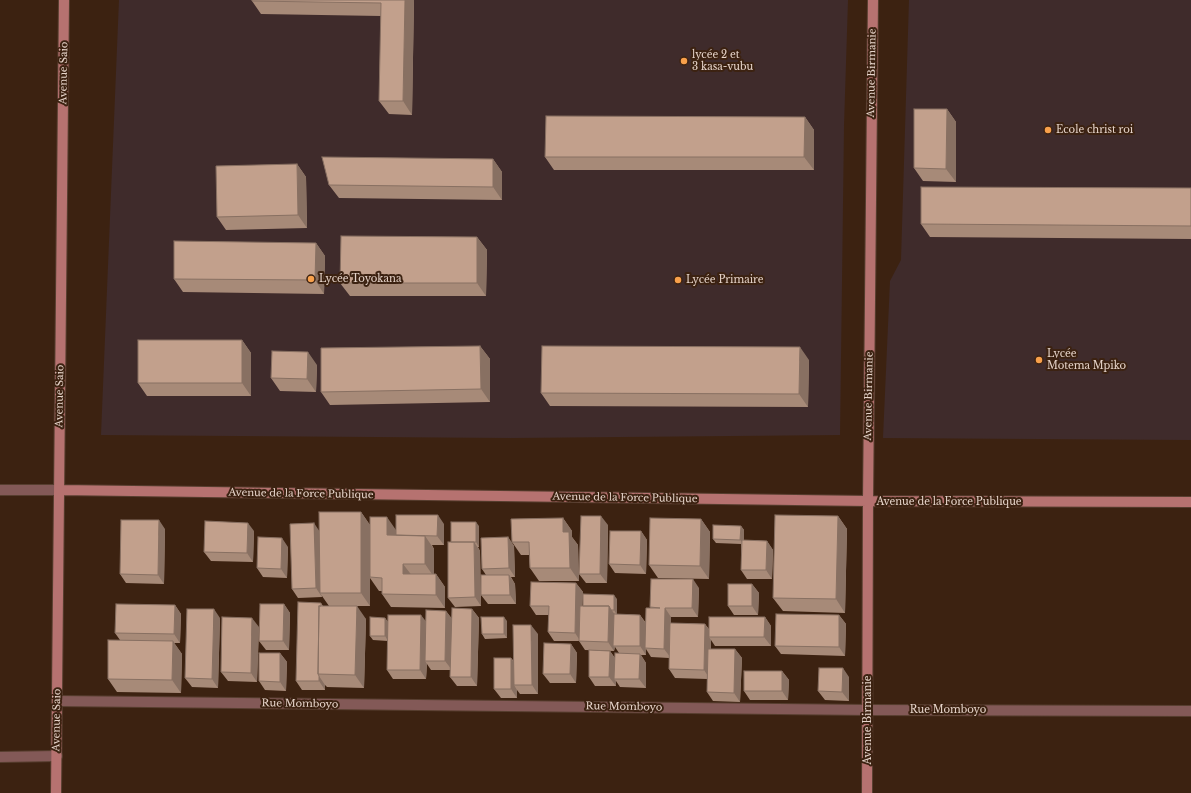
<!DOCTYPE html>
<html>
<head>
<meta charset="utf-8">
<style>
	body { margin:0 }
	canvas { display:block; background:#3c2211 }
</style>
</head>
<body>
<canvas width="1191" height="793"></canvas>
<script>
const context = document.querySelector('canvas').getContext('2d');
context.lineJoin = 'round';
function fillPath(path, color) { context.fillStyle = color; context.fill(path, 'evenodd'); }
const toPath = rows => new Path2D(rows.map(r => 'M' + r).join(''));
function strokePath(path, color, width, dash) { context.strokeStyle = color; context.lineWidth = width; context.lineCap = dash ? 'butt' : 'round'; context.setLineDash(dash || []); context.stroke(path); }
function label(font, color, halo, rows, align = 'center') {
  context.font = font + ' "Libre Baskerville",serif'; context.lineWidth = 4; context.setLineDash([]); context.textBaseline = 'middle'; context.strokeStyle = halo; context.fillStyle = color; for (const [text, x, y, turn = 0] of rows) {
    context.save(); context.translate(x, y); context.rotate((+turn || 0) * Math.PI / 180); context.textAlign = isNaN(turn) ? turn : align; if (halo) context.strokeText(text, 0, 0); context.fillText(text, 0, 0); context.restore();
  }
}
fillPath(toPath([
	[119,0,848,0,844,125,840,435,511,438,101,435],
	[909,0,1191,0,1191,440,883,438,890,281,901,260]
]), '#3f2b2b');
const street = toPath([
	[0,490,59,490],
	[57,701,868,710,1191,711],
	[0,757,57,756]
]);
const secondary = toPath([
	[59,490,868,501,1191,502],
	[56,793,64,0],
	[867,793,868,501,873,0]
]);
strokePath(street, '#573e2f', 12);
strokePath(secondary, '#573e2f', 12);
strokePath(street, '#835957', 10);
strokePath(secondary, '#b67270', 10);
fillPath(toPath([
	[252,0,414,0,412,115,389,114,379,101,381,16,261,14,252,1],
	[947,109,956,122,956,182,923,181,914,168],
	[805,117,814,130,814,170,554,170,545,157],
	[493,159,502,172,502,200,339,198,329,185],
	[297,164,306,177,307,228,226,230,217,217],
	[1191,188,1191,239,930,237,921,224],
	[477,237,487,250,486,296,350,296,340,283],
	[316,243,325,256,324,294,183,292,174,279],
	[242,340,251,353,251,396,147,396,138,383],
	[480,346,490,359,490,402,330,405,321,392],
	[809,360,808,407,550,406,541,393],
	[317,365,316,392,280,391,271,378],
	[361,512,370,525,396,530,444,524,444,545,432,545,434,549,434,574,436,574,445,587,445,608,391,607,382,594,382,591,379,591,370,578,370,606,340,606,366,619,364,688,327,687,325,685,325,690,302,690,296,681,321,603,323,606,329,606,322,596,322,597,298,598,292,589,320,531],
	[838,516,847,529,845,613,783,611,773,598],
	[563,518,572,531,572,537,578,545,579,581,539,581,530,568,529,555,521,555,512,542],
	[701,519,710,532,709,579,658,578,649,565],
	[608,525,607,583,586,583,579,574],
	[479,526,479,547,478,547,480,551,481,606,455,607,448,598,451,542],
	[741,526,744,530,744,540,767,541,773,550,772,579,747,579,741,570,741,544,716,543,713,539],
	[165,529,164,584,126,583,120,574],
	[254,531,253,562,211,561,204,552],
	[641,531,647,540,646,574,615,573,609,564],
	[508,537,514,546,515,577,511,577,515,584,516,604,488,604,481,595,486,575,482,569],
	[288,547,287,578,263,577,257,568],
	[576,583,583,592,582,606,617,599,617,614,640,615,646,623,651,608,650,607,699,588,698,617,671,617,671,623,705,624,709,629,765,617,771,626,771,646,715,646,711,640,711,649,735,649,742,658,740,702,713,701,707,692,707,679,675,678,669,669,669,658,651,657,646,649,646,655,641,655,646,663,646,688,620,687,616,681,616,686,595,686,589,677,610,651,615,658,619,653,615,647,614,651,585,650,579,641,554,641,548,632,549,615,536,615,530,606],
	[752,584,759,593,758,615,734,615,728,606],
	[284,604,290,613,289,650,266,650,259,641],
	[175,605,181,614,180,643,174,643,182,654,181,693,117,692,108,679,120,640,115,633],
	[472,609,479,618,477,686,457,686,450,677,451,670,431,670,427,664,426,679,393,679,387,670,388,641,373,640,370,636,385,618,388,622,426,621,446,611,452,619],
	[839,615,846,624,845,656,781,654,775,646],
	[220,618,218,688,192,687,185,678],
	[507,621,507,638,485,639,482,634],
	[259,627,257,682,228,681,221,672],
	[538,634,538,694,520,694,517,690,517,698,501,698,494,689,511,658,514,661],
	[571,644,577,653,576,683,550,683,543,674],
	[280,653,287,662,286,691,265,690,259,681],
	[782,671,789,680,788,700,750,700,744,691],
	[849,677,849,701,825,700,818,691]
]), '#a78a78');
fillPath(toPath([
	[405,0,414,0,412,115,403,101],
	[947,109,956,122,956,182,946,169],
	[805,117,814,130,814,170,804,157],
	[493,159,502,172,502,200,493,187],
	[297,164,306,177,307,228,298,215],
	[477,237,487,250,486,296,477,283],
	[316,243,325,256,324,294,315,280],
	[242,340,251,353,251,396,242,383],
	[480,346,490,359,490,402,481,389],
	[800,347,809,360,808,407,799,394],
	[308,352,317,365,316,392,307,379],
	[361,512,370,525,370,606,361,593],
	[438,515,444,524,444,545,437,536],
	[601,516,608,525,607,583,600,574],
	[838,516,847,529,845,613,836,599],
	[387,517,396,530,396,548,387,535],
	[563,518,572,531,572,537,578,545,579,581,570,568,563,532],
	[701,519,710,532,709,579,700,566],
	[159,520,165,529,164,584,158,575],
	[476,522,479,526,479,547,476,542],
	[248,523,254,531,253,562,247,553],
	[314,523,320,532,320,593,322,596,322,597,316,588],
	[741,526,744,530,744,544,740,540],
	[641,531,647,540,646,574,640,565],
	[425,536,434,549,434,577,425,564],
	[508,537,514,546,515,577,509,568],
	[282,538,288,547,287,578,281,569],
	[767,541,773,550,772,579,766,570],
	[474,542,480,551,481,606,475,597],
	[403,564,413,577,403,574],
	[436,574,445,587,445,608,436,595],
	[509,575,515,584,516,604,510,595],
	[693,579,699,588,698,617,692,608],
	[576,583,583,592,581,642,575,633],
	[752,584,759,593,758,615,752,606],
	[614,595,617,599,617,615,614,610],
	[284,604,290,613,289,650,283,641],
	[175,605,181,614,180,643,174,634],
	[357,606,366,619,364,688,355,675],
	[609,606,615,615,613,646,615,647,614,651,608,642],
	[665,608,671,617,671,658,664,649],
	[214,609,220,618,218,688,212,679],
	[472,609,479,618,477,686,471,677],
	[446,611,453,620,452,670,445,661],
	[421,615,428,624,425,661,427,664,426,679,420,670],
	[640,615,646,624,645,648,646,649,646,655,640,646],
	[839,615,846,624,845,656,839,647],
	[504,617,507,621,507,638,504,634],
	[765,617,771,626,771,646,764,637],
	[252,618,259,627,257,682,251,673],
	[385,618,388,622,388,641,385,636],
	[705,624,711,633,709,637,711,640,710,679,704,670],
	[531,625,538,634,538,694,532,685],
	[173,641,182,654,181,693,172,680],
	[571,644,577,653,576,683,570,674],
	[735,649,742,658,740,702,734,693],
	[610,651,616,660,614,679,616,681,616,686,609,677],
	[280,653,287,662,286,691,280,682],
	[640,654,646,663,646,688,639,679],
	[511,658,517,667,514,685,517,690,517,698,511,689],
	[843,668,849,677,849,701,842,692],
	[782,671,789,680,788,700,782,691],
	[319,676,325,685,325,690,319,681]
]), '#887062');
const building = toPath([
	[252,0,405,0,403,101,379,101,381,3,252,1,252,0],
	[914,109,947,109,946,169,914,168,914,109],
	[546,116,805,117,804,157,545,157,546,116],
	[322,157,493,159,493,187,329,185,322,157],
	[297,164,298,215,217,217,216,166,297,164],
	[921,187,1191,188,1191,226,921,224,921,187],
	[341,236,477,237,477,283,340,283,341,236],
	[174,241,316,243,315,280,174,279,174,241],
	[138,340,242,340,242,383,138,383,138,340],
	[480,346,481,389,321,392,321,348,480,346],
	[542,346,800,347,799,394,541,393,542,346],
	[272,351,308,352,307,379,271,378,272,351],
	[319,512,361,512,361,593,320,593,319,512],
	[396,515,438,515,437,536,396,535,396,515],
	[775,515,838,516,836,599,773,598,775,515],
	[581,516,601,516,600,574,579,574,581,516],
	[370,517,387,517,387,535,425,536,425,564,403,564,403,574,436,574,436,595,382,594,382,578,370,577,370,517],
	[563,518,563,532,569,532,570,568,530,568,529,542,512,542,511,519,563,518],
	[650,518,701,519,700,566,649,565,650,518],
	[121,520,159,520,158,575,120,574,121,520],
	[205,521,248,523,247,553,204,552,205,521],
	[451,522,476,522,476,542,451,542,451,522],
	[314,523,316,588,292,589,290,524,314,523],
	[713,525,741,526,740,540,713,539,713,525],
	[610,531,641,531,640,565,609,564,610,531],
	[258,537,282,538,281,569,257,568,258,537],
	[508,537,509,568,482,569,481,538,508,537],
	[742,540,767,541,766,570,741,570,742,540],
	[448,542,474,542,475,597,448,598,448,542],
	[481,575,509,575,510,595,481,595,481,575],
	[651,579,693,579,692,608,665,608,664,649,645,648,646,608,660,608,650,607,651,579],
	[531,582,576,583,575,633,548,632,549,606,530,606,531,582],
	[728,584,752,584,752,606,728,606,728,584],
	[583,594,614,595,614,610,611,610,609,606,583,606,583,594],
	[298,602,321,603,321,606,319,606,318,674,319,676,319,681,296,681,298,602],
	[116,604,175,605,174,634,115,633,116,604],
	[260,604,284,604,283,641,259,641,260,604],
	[319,606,357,606,355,675,318,674,319,606],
	[580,606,609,606,608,642,579,641,580,606],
	[452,608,472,609,471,677,450,677,452,608],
	[187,609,214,609,212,679,185,678,187,609],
	[426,610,446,611,445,661,425,661,426,610],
	[614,614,640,615,640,646,613,646,614,614],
	[776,614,839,615,839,647,775,646,776,614],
	[388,615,421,615,420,670,387,670,388,615],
	[222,617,252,618,251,673,221,672,222,617],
	[370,617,385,618,385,636,370,636,370,617],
	[481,617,504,617,504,634,482,634,481,617],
	[709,617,765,617,764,637,709,637,709,617],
	[670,623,705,624,704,670,669,669,670,623],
	[513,625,531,625,532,685,514,685,513,625],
	[108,640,173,641,172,680,108,679,108,640],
	[544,643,571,644,570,674,543,674,544,643],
	[708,649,735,649,734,693,707,692,708,649],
	[589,650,610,651,609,677,589,677,589,650],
	[259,653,280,653,280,682,259,681,259,653],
	[615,653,640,654,639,679,614,679,615,653],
	[494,658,511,658,511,689,494,689,494,658],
	[819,668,843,668,842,692,818,691,819,668],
	[744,671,782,671,782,691,744,691,744,671]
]);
fillPath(building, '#c2a08c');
strokePath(building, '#887062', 1);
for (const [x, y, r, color] of [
	[684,61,4,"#f8a04b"],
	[1048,130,4,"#f8a04b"],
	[311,279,4,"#f8a04b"],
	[678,280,4,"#f8a04b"],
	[1039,360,4,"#f8a04b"]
]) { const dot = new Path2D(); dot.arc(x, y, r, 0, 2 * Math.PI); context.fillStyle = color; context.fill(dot); strokePath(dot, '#3c2211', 1.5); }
label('10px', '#e6d4ca', '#3c2211', [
	["lycée 2 et",692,55],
	["3 kasa-vubu",692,67],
	["Ecole christ roi",1056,130],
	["Lycée Toyokana",319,279],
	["Lycée Primaire",686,280],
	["Lycée",1047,354],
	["Motema Mpiko",1047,366]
], 'left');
label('10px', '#e6d4ca', '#3c2211', [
	["Avenue Saio",64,73,-89],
	["Avenue Birmanie",872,73,-89],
	["Avenue Saio",60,396,-89],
	["Avenue Birmanie",869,396,-89],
	["Avenue de la Force Publique",301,494,1],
	["Avenue de la Force Publique",625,498,1],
	["Avenue de la Force Publique",949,502],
	["Rue Momboyo",300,704,1],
	["Rue Momboyo",624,707,1],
	["Rue Momboyo",948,710],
	["Avenue Saio",57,720,-89],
	["Avenue Birmanie",868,720,-90]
]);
</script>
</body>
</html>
